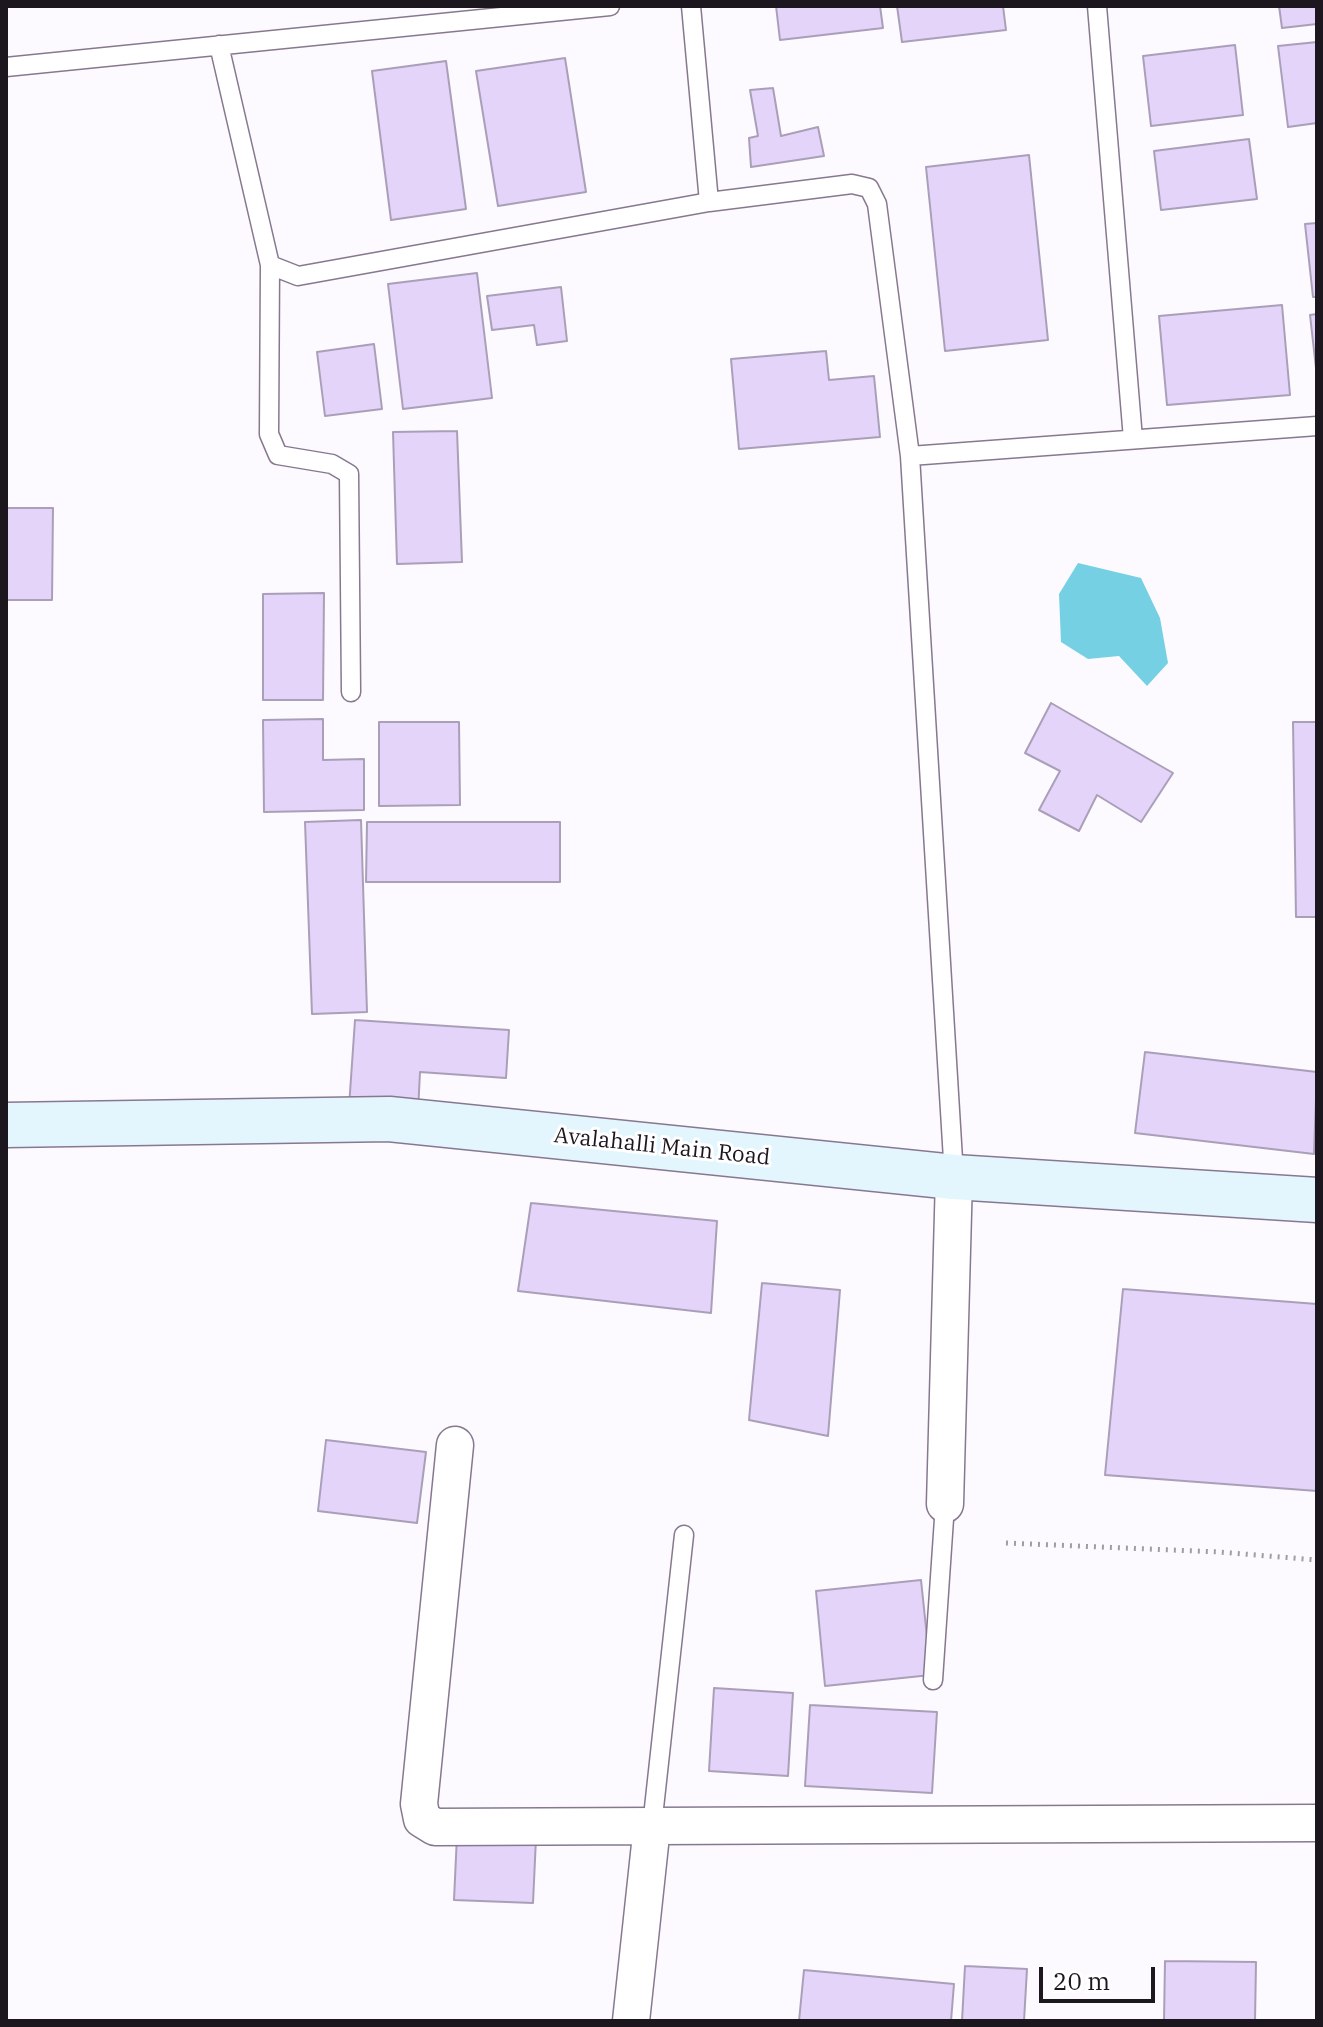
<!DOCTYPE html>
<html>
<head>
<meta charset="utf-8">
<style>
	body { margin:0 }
	#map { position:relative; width:1323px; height:2027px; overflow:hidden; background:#fcf9ff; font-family:"IBM Plex Serif",serif }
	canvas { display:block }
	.frame { position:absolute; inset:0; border:8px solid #1c161f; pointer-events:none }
	.scale { position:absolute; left:1039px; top:1967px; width:116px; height:36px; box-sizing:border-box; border:4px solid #1c161f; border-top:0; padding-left:10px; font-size:24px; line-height:28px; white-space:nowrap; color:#1c161f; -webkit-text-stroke:6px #fff; paint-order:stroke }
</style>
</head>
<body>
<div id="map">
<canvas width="1323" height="2027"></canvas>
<div class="frame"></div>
<div class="scale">20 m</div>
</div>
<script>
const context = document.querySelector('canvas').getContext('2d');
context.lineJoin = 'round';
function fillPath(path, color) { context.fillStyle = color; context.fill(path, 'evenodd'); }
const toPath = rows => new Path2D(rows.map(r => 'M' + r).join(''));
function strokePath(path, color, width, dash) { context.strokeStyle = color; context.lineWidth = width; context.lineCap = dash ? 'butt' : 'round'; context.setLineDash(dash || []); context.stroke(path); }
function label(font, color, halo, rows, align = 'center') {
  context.font = font + ' "IBM Plex Serif",serif'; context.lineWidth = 6; context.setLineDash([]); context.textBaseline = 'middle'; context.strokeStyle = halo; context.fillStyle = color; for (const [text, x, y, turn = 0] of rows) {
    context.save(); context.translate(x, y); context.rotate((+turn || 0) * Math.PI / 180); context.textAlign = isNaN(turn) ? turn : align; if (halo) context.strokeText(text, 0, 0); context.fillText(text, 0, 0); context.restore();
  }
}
fillPath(toPath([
	[1078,563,1141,578,1160,618,1168,663,1147,686,1119,656,1088,659,1061,642,1059,594]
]), '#76d0e3');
const building = toPath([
	[776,6,880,6,883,28,780,40,776,6],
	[897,6,1003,6,1006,30,902,42,897,6],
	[1279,6,1317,6,1317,24,1282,28,1279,6],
	[1317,42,1317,123,1288,127,1278,46,1317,42],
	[1235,45,1243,115,1151,126,1143,56,1235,45],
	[565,58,586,192,498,206,476,71,565,58],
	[446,61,466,209,391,220,372,71,446,61],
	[773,88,781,136,818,127,824,156,751,167,749,138,758,136,750,90,773,88],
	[1249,139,1257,199,1161,210,1154,151,1249,139],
	[1029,155,1048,340,945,351,926,167,1029,155],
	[1317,223,1317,297,1313,297,1305,224,1317,223],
	[477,273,492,398,403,409,388,284,477,273],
	[561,287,567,341,537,345,534,325,492,330,487,296,561,287],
	[1282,305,1290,395,1167,405,1159,316,1282,305],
	[1317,314,1317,377,1310,315,1317,314],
	[374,344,382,409,325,416,317,352,374,344],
	[826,351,829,380,874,376,880,437,739,449,731,359,826,351],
	[457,431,462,562,397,564,393,432,457,431],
	[6,508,53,508,52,600,6,600,6,508],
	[324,593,323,700,263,700,263,594,324,593],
	[1051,703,1173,773,1141,822,1097,795,1079,831,1039,810,1060,771,1025,753,1051,703],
	[323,719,323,760,364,759,364,810,264,812,263,720,323,719],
	[379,722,459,722,460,805,379,806,379,722],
	[1293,722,1317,722,1317,917,1296,917,1293,722],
	[361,820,367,1012,312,1014,305,822,361,820],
	[367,822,560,822,560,882,366,882,367,822],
	[355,1020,509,1030,506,1078,420,1072,418,1112,349,1107,355,1020],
	[1145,1052,1317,1072,1314,1154,1135,1133,1145,1052],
	[531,1203,717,1221,711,1313,518,1291,531,1203],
	[762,1283,840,1290,828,1436,749,1420,762,1283],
	[1123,1289,1317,1304,1317,1491,1105,1475,1123,1289],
	[326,1440,426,1452,417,1523,318,1511,326,1440],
	[921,1580,931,1675,825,1686,816,1591,921,1580],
	[714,1688,793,1693,788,1776,709,1771,714,1688],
	[810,1705,937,1712,932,1793,805,1786,810,1705],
	[457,1835,536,1838,533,1903,454,1900,457,1835],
	[1165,1961,1256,1962,1255,2021,1164,2021,1165,1961],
	[965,1966,1027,1969,1024,2021,962,2021,965,1966],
	[804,1970,954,1984,951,2021,799,2021,804,1970]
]);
fillPath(building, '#e4d4fa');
strokePath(building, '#aa9fb9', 2);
const lane = toPath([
	[691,6,709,202],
	[1097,6,1133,439],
	[219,45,270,265,298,276,709,202,852,184,869,188,877,204,910,456,954,1176],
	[6,67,610,6],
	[270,265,269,434,278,455,332,464,349,474,351,692],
	[910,456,1317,426],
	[933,1680,945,1504],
	[652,1826,684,1535]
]);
const street = toPath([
	[455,1445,419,1804,422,1819,435,1827,1317,1823],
	[945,1504,954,1177],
	[631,2021,652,1826]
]);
const secondary = toPath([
	[6,1125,389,1119,954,1177,1317,1200]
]);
strokePath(lane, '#877890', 21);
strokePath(street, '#877890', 39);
strokePath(secondary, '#877890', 47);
strokePath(toPath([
	[1006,1543,1219,1552,1317,1560]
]), '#a09ca3', 5, [2, 6]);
strokePath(lane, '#fff', 18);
strokePath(street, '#fff', 36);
strokePath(secondary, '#e3f6fe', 44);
label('22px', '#1c161f', '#fff', [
	["Avalahalli Main Road",662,1147,6]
]);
</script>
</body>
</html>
